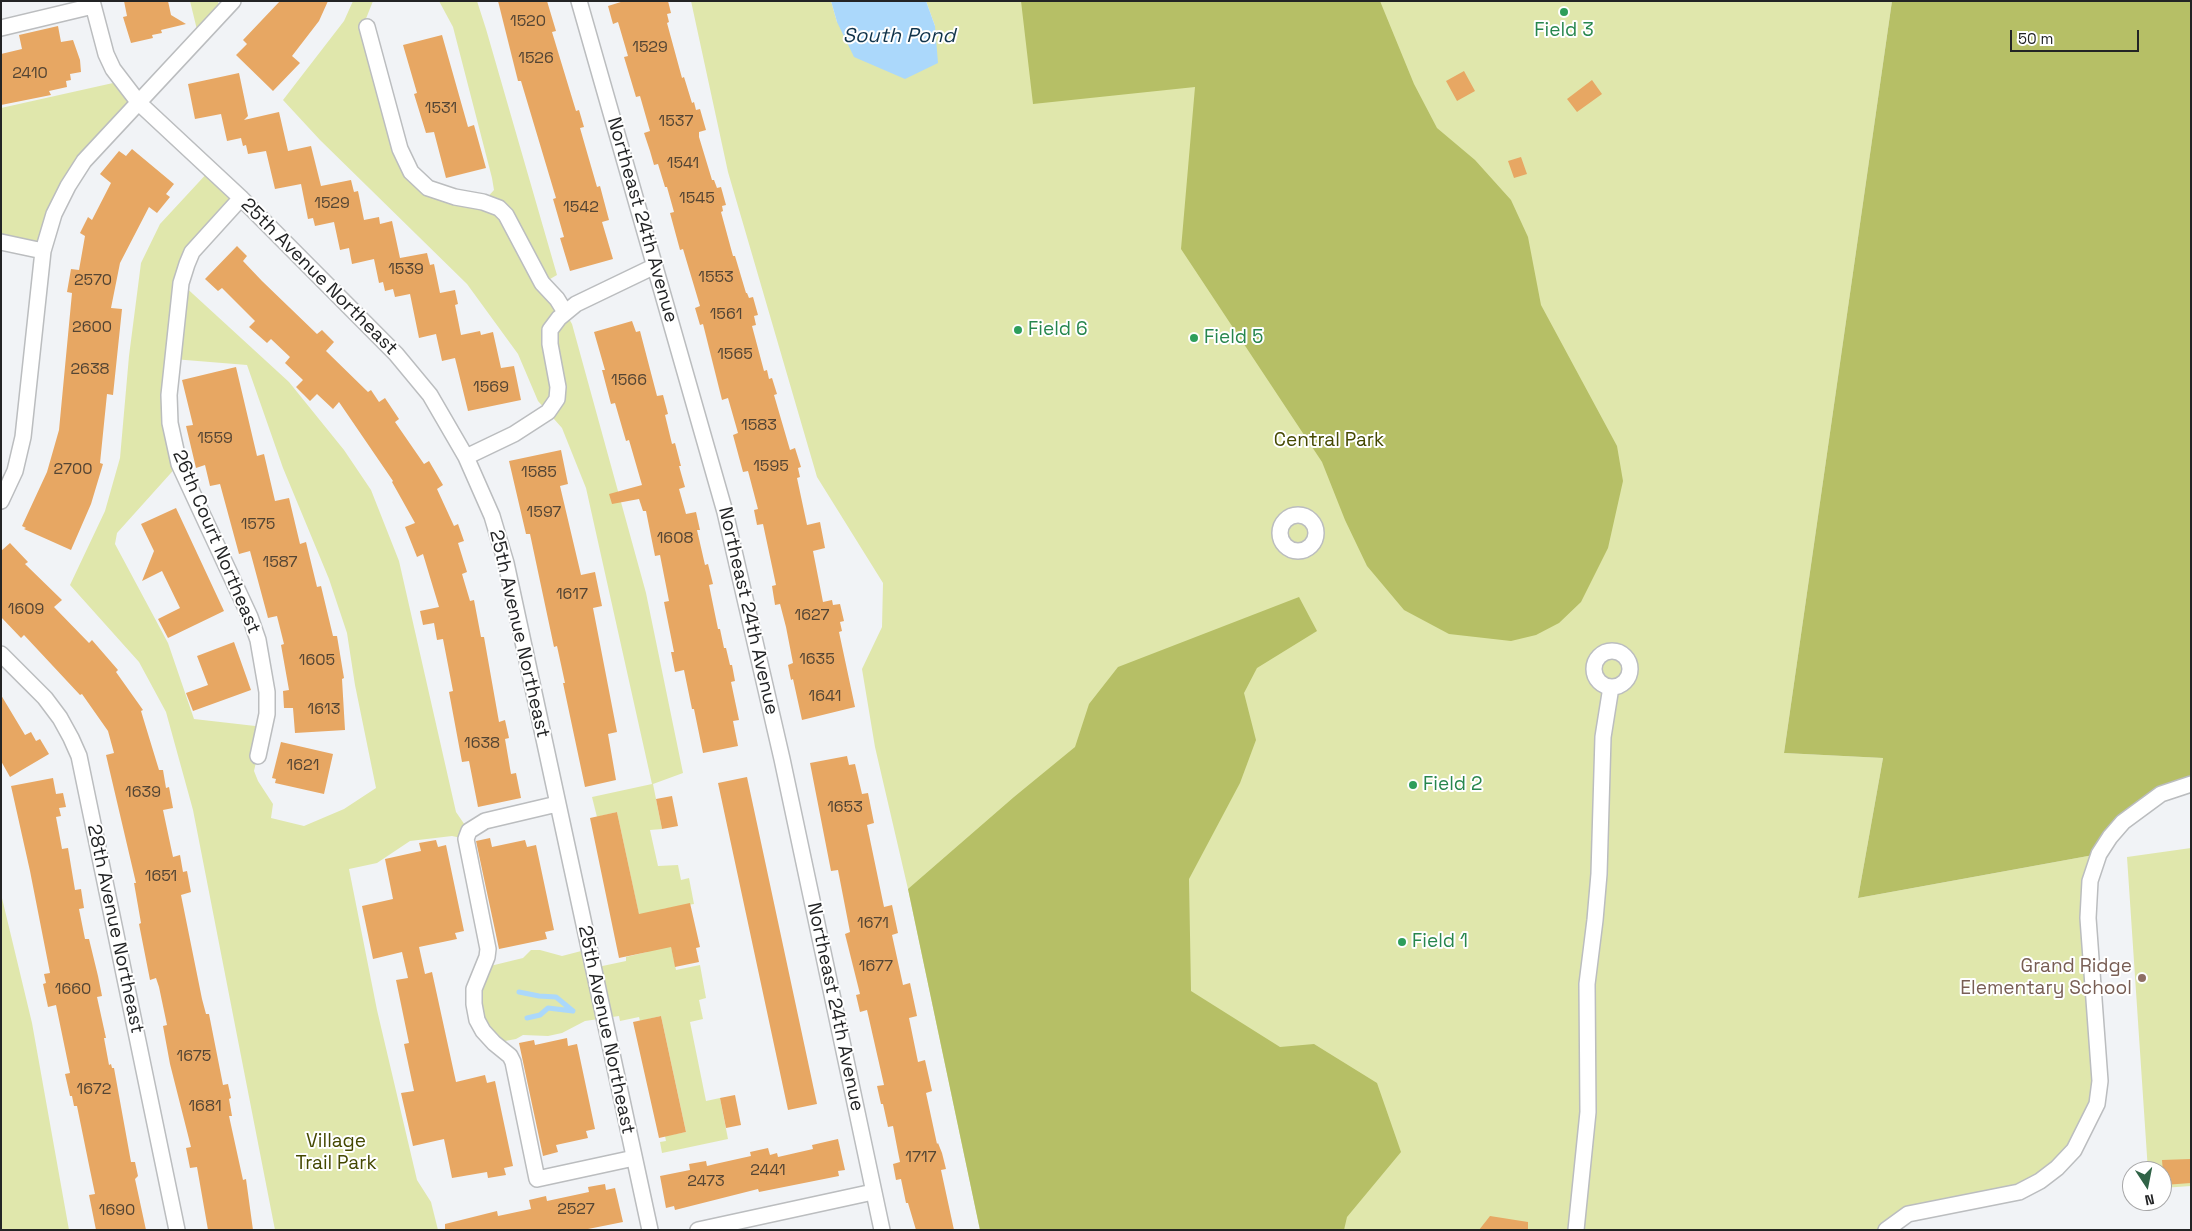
<!DOCTYPE html>
<html>
<head>
<meta charset="utf-8">
<style>
	body { margin:0 }
	#map { position:relative; width:2192px; height:1231px; overflow:hidden; background:#f1f3f6; font-family:"Space Grotesk",sans-serif }
	canvas { display:block }
	.frame { position:absolute; inset:0; border:2px solid #232425; pointer-events:none }
	.north { position:absolute; left:2122px; top:1161px; width:50px; height:50px; box-sizing:border-box; background:#fff; border:1px solid #a7a7a8; border-radius:50%; rotate:169deg; font-size:14px; font-weight:700; line-height:20px; text-align:center; color:#232425 }
	.north::after { content:''; display:block; margin:auto; width:18px; height:22px; background:#306347; clip-path:polygon(50% 0,100% 100%,50% 72%,0 100%) }
	.scale { position:absolute; left:2010px; top:30px; width:129px; height:22px; box-sizing:border-box; border:2px solid #232425; border-top:0; padding-left:6px; font-size:15px; line-height:18px; white-space:nowrap; color:#232425; -webkit-text-stroke:4px #fff; paint-order:stroke }
</style>
</head>
<body>
<div id="map">
<canvas width="2192" height="1231"></canvas>
<div class="frame"></div>
<div class="north">N</div>
<div class="scale">50 m</div>
</div>
<script>
const context = document.querySelector('canvas').getContext('2d');
context.lineJoin = 'round';
function fillPath(path, color) { context.fillStyle = color; context.fill(path, 'evenodd'); }
const toPath = rows => new Path2D(rows.map(r => 'M' + r).join(''));
function strokePath(path, color, width, dash) { context.strokeStyle = color; context.lineWidth = width; context.lineCap = dash ? 'butt' : 'round'; context.setLineDash(dash || []); context.stroke(path); }
function label(font, color, halo, rows, align = 'center') {
  context.font = font + ' "Space Grotesk",sans-serif'; context.lineWidth = 4; context.setLineDash([]); context.textBaseline = 'middle'; context.strokeStyle = halo; context.fillStyle = color; for (const [text, x, y, turn = 0] of rows) {
    context.save(); context.translate(x, y); context.rotate((+turn || 0) * Math.PI / 180); context.textAlign = isNaN(turn) ? turn : align; if (halo) context.strokeText(text, 0, 0); context.fillText(text, 0, 0); context.restore();
  }
}
fillPath(toPath([
	[190,1,218,1,221,15,199,38],
	[353,1,373,1,363,26,418,180,483,202,494,190,492,178,453,27,439,1,477,1,486,29,557,275,543,283,565,312,572,324,646,593,683,773,653,784,662,829,650,830,658,866,678,865,681,880,689,878,694,904,663,909,676,970,700,965,706,998,699,1000,703,1019,690,1022,706,1101,720,1098,728,1139,662,1153,660,1142,666,1141,665,1136,686,1132,661,1016,640,1021,639,1017,620,1021,619,1016,585,1021,562,1033,548,1036,523,1035,516,1039,494,1043,477,1020,482,968,523,958,531,950,540,950,562,956,589,949,593,968,626,961,626,957,647,952,617,812,597,817,592,797,652,784,586,488,562,428,538,401,518,354,467,284,320,140,283,100,344,21],
	[691,1,831,1,837,22,935,26,926,1,1892,1,1784,753,1883,758,1858,898,2099,854,2090,881,2100,1081,2089,1123,2040,1181,1930,1209,1886,1230,980,1230,908,889,875,747,862,669,882,627,883,583,817,477,728,172],
	[122,81,139,103,84,161,43,251,1,242,1,108],
	[210,170,241,198,192,252,181,283,289,382,344,450,371,490,399,561,456,812,469,831,466,839,452,836,410,841,377,863,349,869,377,1010,417,1180,431,1202,438,1230,275,1230,193,810,166,712,139,662,70,585,105,511,120,458,129,356,141,263,160,224],
	[173,359,247,365,283,468,329,579,347,633,355,685,376,788,344,809,304,826,271,818,273,804,258,781,254,771,264,727,194,719,168,643,115,544,117,533,179,464],
	[2191,848,2191,1186,2162,1188,2162,1171,2148,1171,2127,857],
	[1,894,32,1023,69,1230,1,1230]
]), '#e0e7ac');
fillPath(toPath([
	[1021,1,1380,1,1414,84,1437,128,1475,160,1511,200,1528,237,1541,305,1617,446,1623,481,1608,548,1581,602,1559,623,1536,635,1511,641,1449,634,1404,610,1367,566,1345,520,1322,462,1181,249,1195,87,1033,104],
	[1892,1,2191,1,2191,784,2161,794,2099,854,1858,898,1883,758,1784,753],
	[1299,597,1317,631,1257,668,1244,693,1256,740,1240,783,1189,879,1191,991,1280,1047,1314,1044,1377,1083,1401,1152,1347,1217,1344,1230,980,1230,908,889,1014,797,1075,747,1089,704,1118,667]
]), '#b6bf66');
fillPath(toPath([
	[831,1,926,1,935,26,938,63,905,79,854,57,837,22]
]), '#abd8fb');
strokePath(toPath([
	[519,992,539,996,556,997,573,1011],
	[527,1018,540,1015,548,1008,573,1011]
]), '#abd8fb', 5);
fillPath(toPath([
	[124,1,168,1,171,15,186,24,161,30,162,33,152,35,153,38,131,43,123,17,127,16],
	[280,1,328,1,319,21,292,56,300,63,273,91,236,55,247,44,243,40],
	[498,1,547,1,556,31,552,32,576,111,579,110,584,127,580,128,597,187,600,186,609,220,602,222,613,259,570,271,560,238,564,237,553,199,556,198,521,81,518,81],
	[624,1,668,1,671,13,667,14,669,22,667,23,682,78,684,77,692,103,694,102,696,110,700,109,706,130,699,132,699,137,712,180,714,180,717,188,721,187,726,205,722,206,723,211,721,212,733,256,735,256,746,293,747,293,749,298,753,297,758,315,754,316,756,325,752,326,764,371,767,370,769,379,772,378,777,394,774,395,790,450,795,448,801,467,798,468,800,477,797,478,807,525,820,522,825,548,813,551,823,602,832,600,833,605,840,604,844,621,840,622,842,631,839,632,855,707,802,720,793,679,791,680,788,665,793,663,786,627,780,604,775,605,772,586,776,585,763,524,757,525,754,510,758,509,748,471,743,472,733,435,738,433,728,398,722,400,703,324,700,325,695,308,700,306,683,249,680,250,670,213,674,212,667,187,665,187,658,164,654,165,650,151,644,133,650,131,640,96,636,97,624,57,628,56,618,22,613,24,608,6],
	[58,26,61,42,73,40,80,60,81,72,70,74,71,80,66,81,67,87,49,91,51,95,1,105,1,54,22,49,19,35],
	[442,35,468,127,474,125,486,168,446,178,434,132,426,133,414,94,417,93,403,45],
	[1464,71,1475,91,1457,101,1446,81],
	[239,73,248,116,244,120,279,112,288,151,311,146,321,186,351,180,354,192,358,191,364,220,379,217,380,224,392,221,400,258,427,253,430,265,434,264,440,293,455,290,458,304,455,305,461,335,480,331,481,335,493,332,501,368,514,366,521,400,468,411,455,358,442,361,436,334,419,338,410,294,395,297,393,289,385,291,383,282,379,283,374,259,352,264,349,248,340,250,334,222,315,226,313,218,308,219,301,184,275,189,266,151,248,154,246,145,243,146,241,138,227,141,221,114,195,119,188,84],
	[1592,80,1602,94,1577,112,1567,99],
	[132,149,174,184,166,194,170,197,157,213,149,207,120,263,111,308,122,309,113,395,107,394,100,463,103,464,91,504,71,550,24,529,26,528,22,526,47,472,59,430,72,293,67,292,71,269,79,270,85,236,80,233,88,217,92,220,111,183,100,174,119,151,126,156],
	[1521,157,1527,174,1514,178,1508,161],
	[237,246,247,256,243,261,262,281,317,334,322,330,334,342,326,351,368,392,371,390,379,402,385,398,399,419,395,422,424,464,429,461,443,485,437,489,454,526,458,524,464,541,458,543,467,572,462,574,470,601,474,600,481,637,484,637,499,722,505,720,509,738,505,739,511,774,516,773,521,798,478,807,469,761,462,762,449,692,453,691,443,639,437,640,434,623,423,625,420,611,439,607,423,554,417,557,405,527,415,523,392,482,393,481,339,402,333,409,317,394,310,401,296,387,303,380,285,363,290,357,271,339,267,343,249,327,255,321,222,288,218,291,205,279],
	[632,321,636,332,640,331,657,396,663,395,668,414,665,415,672,444,675,443,681,466,679,466,685,487,679,489,686,514,696,512,700,530,697,530,705,565,708,564,713,584,709,585,718,629,720,629,724,648,726,648,730,665,732,665,735,681,731,682,739,720,733,721,738,746,703,753,694,709,692,709,684,670,675,672,671,652,674,652,664,602,669,601,660,555,655,556,646,511,643,511,639,499,612,504,609,494,642,485,629,440,626,441,615,403,611,404,602,370,605,370,594,332],
	[236,367,257,456,264,454,275,501,289,498,300,544,306,542,317,587,321,586,333,636,337,636,344,678,342,679,345,730,295,733,293,708,284,708,283,691,289,690,281,645,284,644,277,616,268,618,250,551,239,554,220,484,210,486,205,465,196,468,186,426,193,425,182,380],
	[561,450,568,484,560,486,581,575,595,572,602,606,593,608,617,732,608,734,616,780,585,787,563,683,565,683,557,646,554,647,530,534,526,534,509,461],
	[176,508,224,611,168,638,158,619,180,608,162,571,142,581,154,551,141,524],
	[10,543,28,562,25,564,62,600,54,607,89,643,92,640,118,670,116,672,143,710,141,711,159,770,163,770,166,788,169,787,173,808,163,810,173,857,180,855,183,872,187,871,191,892,181,895,202,999,206,1014,209,1014,223,1085,228,1084,231,1098,229,1099,232,1116,229,1116,243,1180,246,1179,253,1230,208,1230,197,1167,190,1168,186,1148,191,1147,170,1064,163,1026,167,1025,159,987,156,978,150,980,139,924,141,923,134,883,136,883,106,755,114,753,108,731,82,694,80,695,24,635,21,638,1,617,1,551],
	[234,642,251,690,193,711,186,693,208,685,197,656],
	[1,695,25,735,31,732,36,741,40,739,49,754,10,777,1,761],
	[281,742,333,754,324,794,275,783,276,779,272,778],
	[847,756,849,765,855,764,862,794,868,793,874,823,867,825,884,907,892,905,898,933,892,935,903,985,910,983,917,1016,909,1018,918,1062,925,1060,932,1091,926,1093,937,1144,938,1143,942,1153,946,1169,941,1170,954,1230,916,1230,908,1203,906,1203,901,1179,896,1180,893,1164,900,1162,898,1152,893,1126,888,1127,883,1104,881,1104,877,1086,884,1085,867,1010,860,1012,856,995,860,994,845,934,850,932,838,870,831,871,810,763],
	[747,777,817,1104,788,1110,718,783],
	[53,778,56,794,63,793,66,807,59,808,61,816,56,817,62,849,68,848,75,890,81,889,84,908,79,909,85,939,89,939,98,976,102,996,97,997,106,1038,104,1038,109,1065,111,1064,112,1068,114,1068,131,1162,135,1162,138,1176,135,1179,146,1230,96,1230,89,1195,95,1194,90,1170,77,1106,74,1106,72,1096,70,1096,65,1074,70,1073,56,1005,48,1007,43,984,46,983,44,974,50,973,30,871,11,786],
	[672,796,678,826,662,829,656,799],
	[617,812,639,914,690,903,700,947,696,948,699,962,675,967,671,947,619,958,590,818],
	[490,838,492,847,525,840,527,847,536,845,554,930,545,932,547,939,499,949,476,841],
	[436,840,438,847,446,845,464,931,455,933,457,939,419,947,425,974,432,972,456,1082,485,1075,487,1083,495,1081,513,1166,504,1168,506,1175,488,1178,487,1172,452,1178,444,1139,413,1146,401,1093,414,1091,404,1044,409,1043,396,980,408,978,402,952,373,959,362,906,393,899,385,859,421,851,419,843],
	[661,1016,686,1132,659,1138,633,1022],
	[567,1038,568,1046,577,1044,595,1129,586,1131,588,1138,556,1145,558,1152,543,1156,519,1043,534,1040,535,1045],
	[735,1095,741,1125,726,1128,720,1098],
	[838,1139,845,1170,838,1171,839,1176,759,1192,758,1189,675,1210,674,1206,666,1208,660,1176,690,1170,689,1164,706,1161,707,1166,715,1164,751,1156,750,1152,768,1148,770,1155,777,1153,778,1157,813,1149,812,1145],
	[2191,1159,2191,1183,2164,1185,2162,1160],
	[605,1184,606,1190,615,1188,623,1222,583,1230,445,1230,445,1224,497,1211,498,1216,531,1209,529,1200,546,1196,547,1201,589,1192,588,1187],
	[1490,1216,1528,1222,1528,1230,1479,1230]
]), '#e7a763');
const street = toPath([
	[92,1,106,54,113,69,139,103,241,198,396,354,430,395,466,457,492,516,506,563,650,1230],
	[579,1,725,512,782,759,882,1230],
	[367,27,400,149,411,172,428,188,455,197,483,202,499,208,506,215,542,283,557,299,565,312],
	[1,28,93,6],
	[241,198,192,252,187,264,181,283,169,395,170,423,179,464,250,617,258,640,267,692,267,714,258,756],
	[1,242,43,251],
	[466,457,514,434,548,412,557,399,558,387,550,344,550,330,559,318,576,304,655,266],
	[1,501,15,471,23,437,43,251,54,214,68,186,84,161,233,1],
	'1280 533a18 18 0 1 1 36 0a18 18 0 1 1-36 0Z',
	'1594 669a18 18 0 1 1 36 0a18 18 0 1 1-36 0Z',
	[1,654,45,698,60,718,71,738,79,756,177,1230],
	[557,804,485,821,469,831,466,839,488,949,487,957,474,989,474,1004,477,1020,483,1031,494,1043,510,1056,513,1062,537,1179,634,1158],
	[698,1230,873,1192],
	[1576,1230,1588,1112,1587,984,1595,920,1599,874,1603,737,1611,687],
	[1886,1230,1908,1214,2019,1192,2040,1181,2057,1168,2074,1150,2097,1104,2100,1081,2088,918,2090,881,2099,854,2110,837,2123,822,2161,794,2191,784]
]);
strokePath(street, '#bbbdbf', 18);
strokePath(street, '#fff', 15);
for (const [x, y, r, color] of [
	[1564,12,5,"#2e9e5b"],
	[1018,330,5,"#2e9e5b"],
	[1194,338,5,"#2e9e5b"],
	[1413,785,5,"#2e9e5b"],
	[1402,942,5,"#2e9e5b"],
	[2142,978,5,"#8d6e63"]
]) { const dot = new Path2D(); dot.arc(x, y, r, 0, 2 * Math.PI); context.fillStyle = color; context.fill(dot); strokePath(dot, '#fff', 2); }
label('16px', '#544534', null, [
	["1520",528,22],
	["1529",650,48],
	["1526",536,59],
	["2410",30,74],
	["1531",441,109],
	["1537",676,122],
	["1541",683,164],
	["1545",697,199],
	["1529",332,204],
	["1542",581,208],
	["1539",406,270],
	["1553",716,278],
	["2570",93,281],
	["1561",726,315],
	["2600",92,328],
	["1565",735,355],
	["2638",90,370],
	["1566",629,381],
	["1569",491,388],
	["1583",759,426],
	["1559",215,439],
	["1595",771,467],
	["2700",73,470],
	["1585",539,473],
	["1597",544,513],
	["1575",258,525],
	["1608",675,539],
	["1587",280,563],
	["1617",572,595],
	["1609",26,610],
	["1627",812,616],
	["1635",817,660],
	["1605",317,661],
	["1641",825,697],
	["1613",324,710],
	["1638",482,744],
	["1621",303,766],
	["1639",143,793],
	["1653",845,808],
	["1651",161,877],
	["1671",873,924],
	["1677",876,967],
	["1660",73,990],
	["1675",194,1057],
	["1672",94,1090],
	["1681",205,1107],
	["1717",921,1158],
	["2441",768,1171],
	["2473",706,1182],
	["2527",576,1210],
	["1690",117,1211]
]);
label('19px', '#27864d', '#fff', [
	["Field 3",1564,31,"center"],
	["Field 6",1028,330],
	["Field 5",1204,338],
	["Field 2",1423,785],
	["Field 1",1412,942]
], 'left');
label('19px', '#232425', '#fff', [
	["Northeast 24th Avenue",642,220,74],
	["25th Avenue Northeast",319,277,45],
	["26th Court Northeast",216,542,67],
	["Northeast 24th Avenue",748,611,77],
	["25th Avenue Northeast",519,634,77],
	["28th Avenue Northeast",115,929,78],
	["Northeast 24th Avenue",835,1007,78],
	["25th Avenue Northeast",606,1030,78]
]);
label('19px', '#444801', '#fff', [
	["Central Park",1329,441],
	["Village",336,1142],
	["Trail Park",336,1164]
]);
label('19px', '#785e54', '#fff', [
	["Grand Ridge",2132,967],
	["Elementary School",2132,989]
], 'right');
label('italic 20px', '#10334a', '#fff', [
	["South Pond",899,37]
]);
</script>
</body>
</html>
